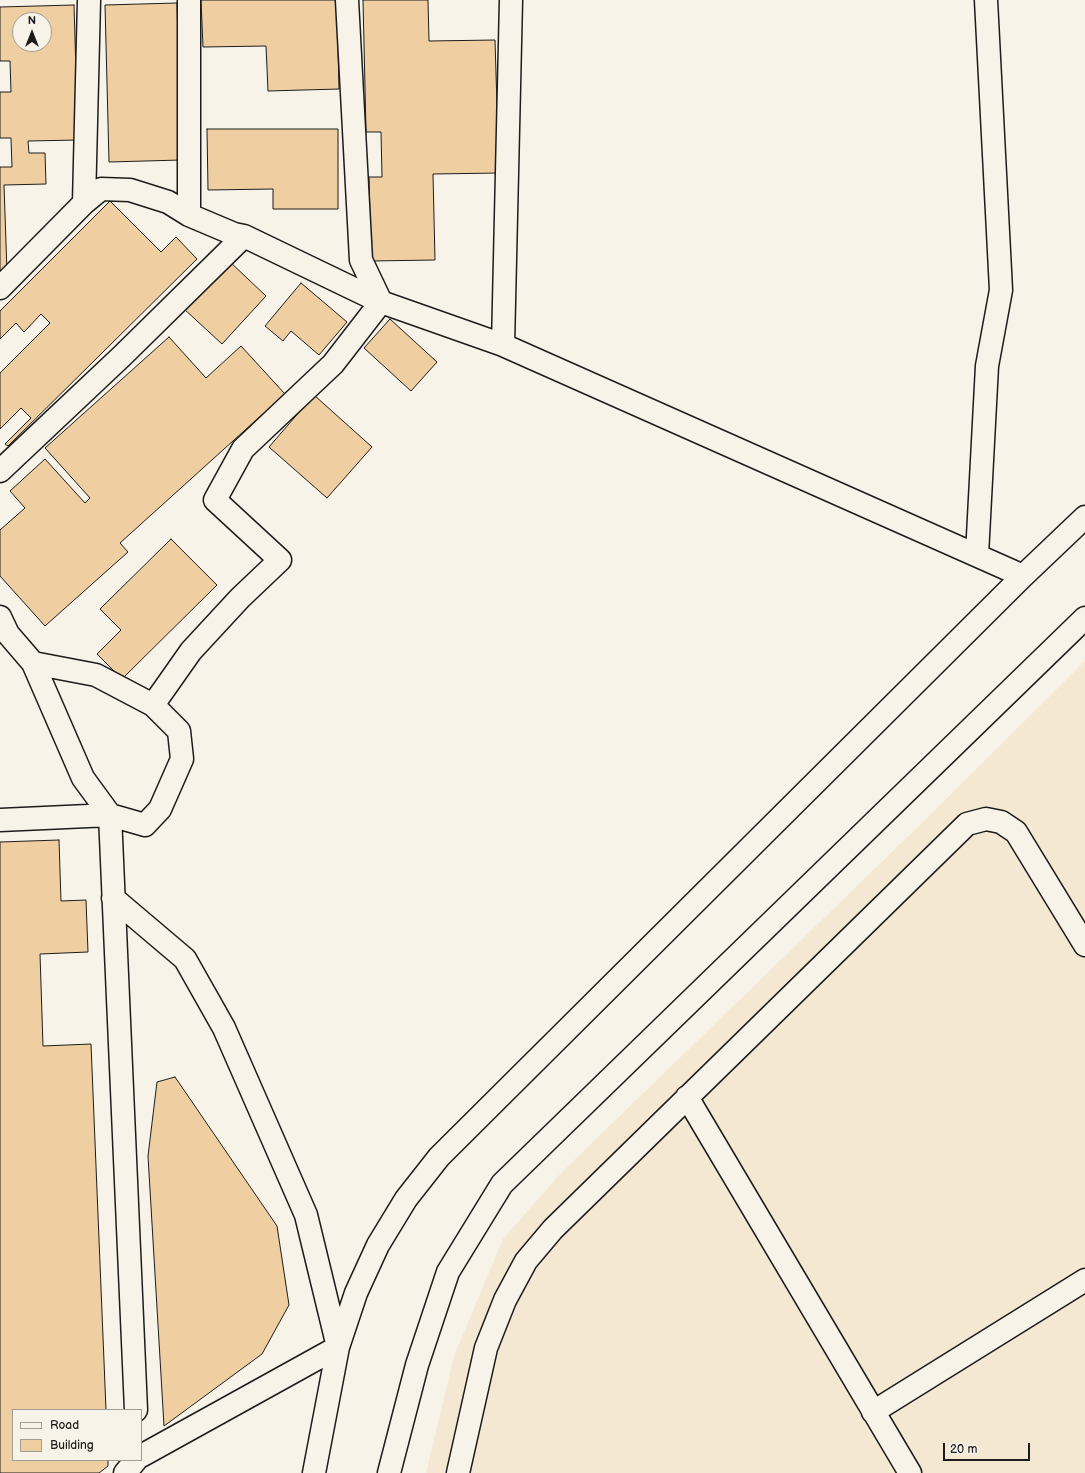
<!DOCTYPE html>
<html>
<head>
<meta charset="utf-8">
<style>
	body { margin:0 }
	#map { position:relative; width:1085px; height:1473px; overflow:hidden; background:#f7f3e8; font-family:"Balsamiq Sans",sans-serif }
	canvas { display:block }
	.legend { position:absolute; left:12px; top:1409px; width:130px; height:52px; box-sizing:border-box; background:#f7f3e8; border:1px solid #9f9d96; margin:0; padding:5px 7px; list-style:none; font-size:12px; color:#1c1c1c }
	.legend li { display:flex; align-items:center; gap:8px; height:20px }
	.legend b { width:20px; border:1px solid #9f9d96 }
	.north { position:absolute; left:12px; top:12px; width:40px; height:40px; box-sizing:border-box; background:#f7f3e8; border:1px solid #9f9d96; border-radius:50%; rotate:0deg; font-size:11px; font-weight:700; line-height:16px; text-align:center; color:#1c1c1c }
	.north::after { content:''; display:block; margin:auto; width:14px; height:18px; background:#1c1c1c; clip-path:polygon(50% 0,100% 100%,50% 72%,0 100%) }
	.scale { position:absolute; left:943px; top:1443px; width:87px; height:18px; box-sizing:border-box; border:2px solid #1c1c1c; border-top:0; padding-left:5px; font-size:12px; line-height:14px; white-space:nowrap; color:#1c1c1c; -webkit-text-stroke:3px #f7f3e8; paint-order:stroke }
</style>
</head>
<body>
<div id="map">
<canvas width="1085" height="1473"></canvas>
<ul class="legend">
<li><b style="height:5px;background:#f7f3e8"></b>Road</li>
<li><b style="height:11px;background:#efcfa1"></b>Building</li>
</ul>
<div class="north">N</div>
<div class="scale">20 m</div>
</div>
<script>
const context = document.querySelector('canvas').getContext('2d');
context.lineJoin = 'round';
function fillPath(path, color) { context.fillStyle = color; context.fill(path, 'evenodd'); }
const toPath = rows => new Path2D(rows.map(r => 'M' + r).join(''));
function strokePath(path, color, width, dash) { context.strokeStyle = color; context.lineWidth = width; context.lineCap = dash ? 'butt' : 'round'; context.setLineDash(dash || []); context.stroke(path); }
fillPath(toPath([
	[1085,661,1085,1473,426,1473,454,1356,503,1239,561,1173,924,821]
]), '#f5e8d3');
const building = toPath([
	[201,0,337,0,339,89,268,91,266,46,203,47,201,0],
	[363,0,428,0,429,41,495,40,499,173,433,174,435,260,371,261,369,177,382,177,381,132,366,132,363,0],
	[177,3,181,160,109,162,105,5,177,3],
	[74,5,78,140,28,141,29,153,45,153,46,184,4,185,7,272,0,272,0,167,12,167,11,138,0,138,0,92,11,92,10,61,0,61,0,7,74,5],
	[20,20,44,20,44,44,20,44,20,20],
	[207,129,338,129,338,209,273,209,273,189,208,190,207,129],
	[110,201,161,252,176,237,197,259,8,446,5,444,31,418,21,408,0,429,0,373,50,323,41,314,24,332,16,323,0,339,0,311,110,201],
	[228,260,266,296,222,344,183,308,228,260],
	[301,283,347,322,319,355,291,331,283,341,265,326,301,283],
	[390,319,437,362,411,391,364,348,390,319],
	[169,337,206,378,241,346,285,394,120,543,128,552,45,626,0,576,0,530,25,508,10,491,45,459,85,503,90,498,45,448,169,337],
	[314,395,372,447,327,498,269,447,314,395],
	[171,539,217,585,122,679,97,654,121,630,100,609,171,539],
	[59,840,61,901,86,900,88,952,40,954,43,1046,91,1044,106,1410,13,1410,13,1460,108,1460,108,1466,99,1473,0,1473,0,842,59,840],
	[175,1077,277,1226,289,1305,262,1354,164,1426,148,1156,157,1082,175,1077]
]);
fillPath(building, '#efcfa1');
strokePath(building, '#1c1c1c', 1);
const minor = toPath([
	[189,0,189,215],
	[347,0,361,260,381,302,503,345,1023,576],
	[84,203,89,0],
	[0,288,84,203,101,189,130,190,168,202,189,215,234,234,244,236,381,302,333,364,243,449,215,500,280,560,240,598,191,651,153,705,179,731,182,759,160,809,145,825,110,815,83,778,33,663,8,634,0,617],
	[503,345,511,0],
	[0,471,122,356,244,236],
	[977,555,987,366,1001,290,986,0],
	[33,663,96,675,153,705],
	[0,820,110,815,136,1410],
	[113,898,185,959,224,1028,306,1215,338,1347,141,1456],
	[687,1097,910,1473],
	[873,1412,1085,1280],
	[125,1473,136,1460],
	[314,1473,338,1347,356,1293,378,1245,406,1199,439,1157,1023,576,1085,517],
	[389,1473,417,1365,448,1272,502,1184,1085,618],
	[458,1473,486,1348,505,1300,526,1261,553,1229,967,824,986,819,1001,822,1016,832,1085,945]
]);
strokePath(minor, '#1c1c1c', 25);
strokePath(minor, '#f7f3e8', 22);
</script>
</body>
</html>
